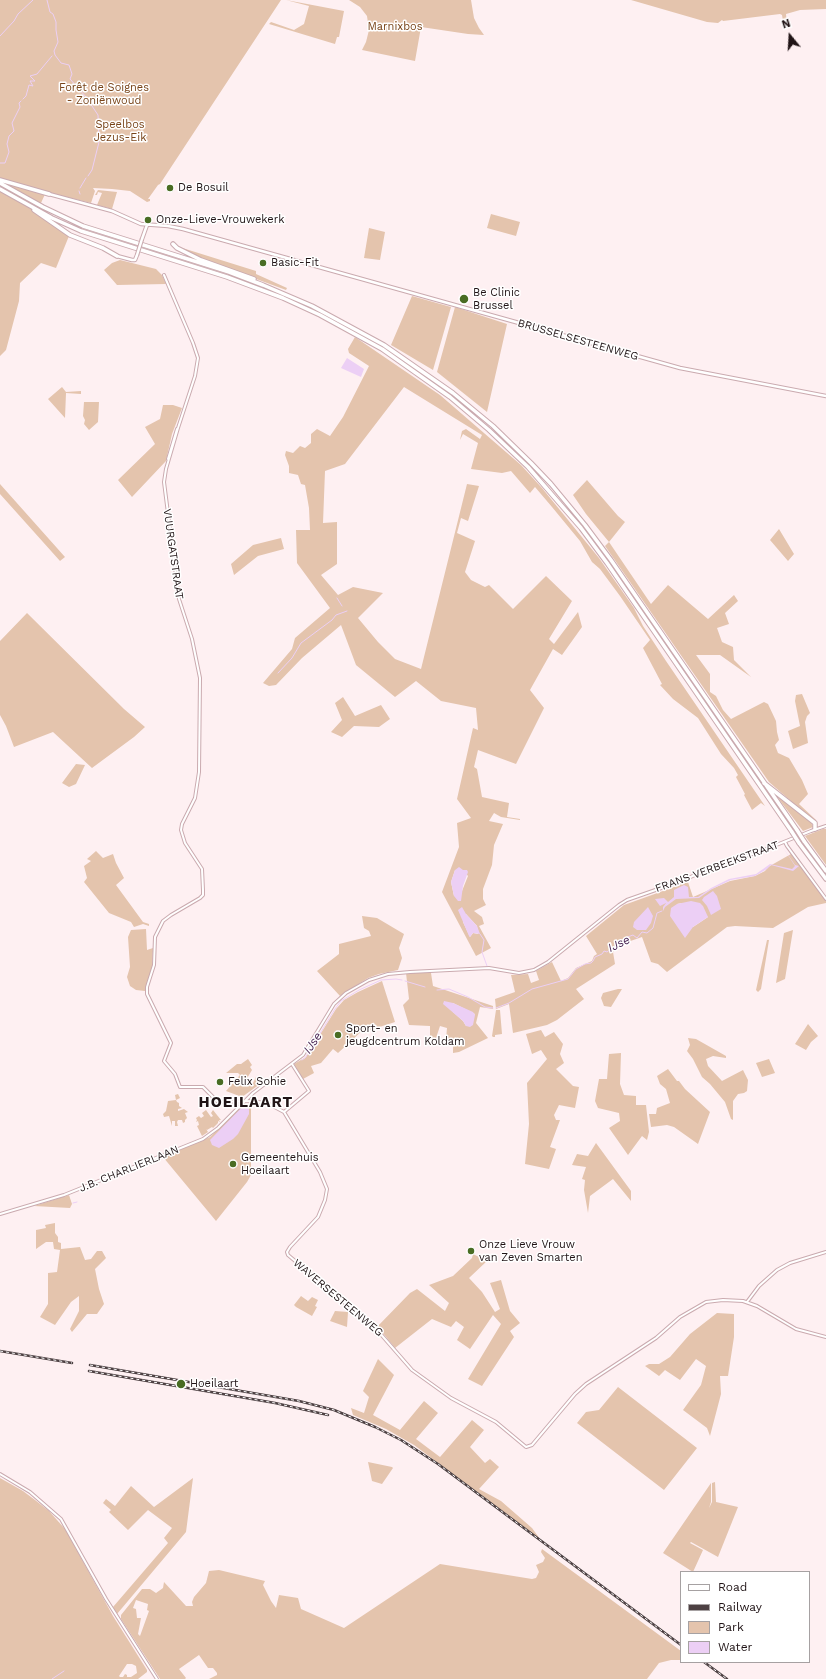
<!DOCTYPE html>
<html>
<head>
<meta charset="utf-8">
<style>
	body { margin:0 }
	#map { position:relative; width:826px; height:1679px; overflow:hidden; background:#fef0f2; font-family:"Work Sans",sans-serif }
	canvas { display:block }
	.legend { position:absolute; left:680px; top:1571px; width:130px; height:92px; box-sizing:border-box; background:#fff; border:1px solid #a6a1a2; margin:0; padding:5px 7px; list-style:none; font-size:12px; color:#201416 }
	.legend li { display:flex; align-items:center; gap:8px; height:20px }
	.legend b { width:20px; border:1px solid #a6a1a2 }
	.north { position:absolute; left:770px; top:16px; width:40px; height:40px; -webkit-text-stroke:3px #fff; paint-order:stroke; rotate:342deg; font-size:11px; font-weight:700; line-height:16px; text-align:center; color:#201416 }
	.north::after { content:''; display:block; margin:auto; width:14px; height:18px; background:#201416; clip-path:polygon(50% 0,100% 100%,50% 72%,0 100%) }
</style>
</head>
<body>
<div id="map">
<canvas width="826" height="1679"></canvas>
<ul class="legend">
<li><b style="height:5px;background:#fff"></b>Road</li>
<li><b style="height:5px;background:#4d4143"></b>Railway</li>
<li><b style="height:11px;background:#e4c4ad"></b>Park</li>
<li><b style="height:11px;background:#eccff5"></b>Water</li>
</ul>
<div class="north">N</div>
</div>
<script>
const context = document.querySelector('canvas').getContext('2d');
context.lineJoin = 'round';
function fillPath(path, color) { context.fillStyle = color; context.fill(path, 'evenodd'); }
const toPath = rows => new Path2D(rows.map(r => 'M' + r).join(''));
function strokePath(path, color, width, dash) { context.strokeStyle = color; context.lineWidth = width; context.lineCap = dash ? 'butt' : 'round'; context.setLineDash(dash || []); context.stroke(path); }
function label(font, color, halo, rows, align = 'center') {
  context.font = font + ' "Work Sans",sans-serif'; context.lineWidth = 3; context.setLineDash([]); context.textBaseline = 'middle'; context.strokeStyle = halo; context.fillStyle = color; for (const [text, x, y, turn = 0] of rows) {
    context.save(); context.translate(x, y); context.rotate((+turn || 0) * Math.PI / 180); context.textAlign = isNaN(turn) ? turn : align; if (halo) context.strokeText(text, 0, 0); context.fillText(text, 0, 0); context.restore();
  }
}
fillPath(toPath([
	[0,0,281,0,160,184,158,185,148,199,150,199,150,201,147,202,130,191,112,189,93,188,95,191,91,203,46,192,36,214,69,236,56,268,41,263,20,283,19,301,6,350,0,356],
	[286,0,344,11,339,37,337,37,335,44,269,24,271,22,294,30,304,24,309,6],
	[349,0,471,0,474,18,479,28,484,35,468,34,421,27,415,61,362,50,366,42,369,30,367,16,360,7],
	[631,0,826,0,826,9,800,10,786,14,787,27,784,27,782,15,780,14,723,21,722,20,718,23,707,22],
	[98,190,117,192,112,209,97,205,102,193,98,192,97,195,95,195],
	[491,214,520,222,516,236,487,228],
	[369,228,385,232,380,260,364,258],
	[176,246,256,271,256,274,287,288,286,290,213,263],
	[120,260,156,269,162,275,166,284,117,285,104,270,112,263],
	[412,296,451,307,433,370,391,345],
	[455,307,507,324,487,412,437,372],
	[355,337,440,395,521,465,542,488,599,558,634,608,643,626,666,661,765,806,761,803,752,810,744,795,745,794,737,779,736,777,738,775,734,768,721,754,698,718,673,699,660,685,662,684,643,648,650,640,620,596,600,569,592,562,580,541,552,507,535,487,530,493,511,471,502,473,471,469,478,443,463,434,460,440,462,431,466,429,480,439,482,435,404,387,345,464,325,471,323,523,337,522,337,564,321,575,338,595,353,587,383,593,358,618,378,642,395,659,421,669,467,484,479,486,468,521,461,518,457,533,475,541,465,572,471,580,485,587,489,585,513,609,546,576,572,601,549,639,554,644,578,612,582,627,562,655,553,649,530,690,544,708,516,764,478,750,474,767,477,769,482,797,509,803,507,817,520,819,520,820,501,817,494,813,489,821,503,824,494,845,492,865,483,889,483,899,486,905,474,911,482,917,484,924,479,926,491,948,476,956,442,892,459,847,457,823,471,818,457,799,473,728,478,730,476,708,441,701,416,681,395,697,356,665,341,625,302,658,276,685,269,686,263,683,292,649,295,638,330,608,297,563,296,530,310,530,309,508,305,485,301,484,298,475,289,473,289,466,285,455,286,451,293,453,300,446,305,448,311,443,311,434,317,429,330,436,343,417,369,366,349,353,348,349],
	[455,870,463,870,468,876,462,891,454,896,451,882],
	[466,914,477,926,478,934,473,933,470,937,463,922],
	[62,387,66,392,81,391,81,394,66,393,65,418,48,399],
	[84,402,99,402,98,422,89,430,84,424,85,420,83,416],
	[163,405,173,405,182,408,172,434,166,461,132,497,118,480,155,444,145,427,160,419],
	[587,480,618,516,625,522,609,542,651,604,668,585,708,619,734,595,738,601,725,613,729,624,717,628,722,642,733,647,734,660,751,677,720,655,696,655,710,674,710,692,716,696,723,710,731,719,764,702,768,704,776,721,777,732,779,740,775,745,778,753,789,758,802,780,808,794,799,804,816,820,815,822,769,782,605,546,609,542,586,514,573,495],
	[0,484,65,557,60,561,0,494],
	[779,529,794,554,788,561,770,540],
	[281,538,284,549,258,556,234,575,231,564,253,545],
	[27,613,124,709,145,727,134,737,92,768,53,732,14,747,6,726,0,715,0,641],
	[802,694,810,713,807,716,805,722,808,743,793,749,788,731,800,726,795,701,796,695],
	[343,697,355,716,381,705,390,719,379,727,354,726,342,737,331,732,342,720,335,703],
	[76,764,85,765,76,784,69,787,62,783],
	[780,797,811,822,813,827,803,831,778,798],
	[823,829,826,829,826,865,805,836],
	[96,851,103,858,113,854,116,863,124,878,116,885,143,922,149,924,149,926,143,924,134,927,131,922,109,913,84,882,87,878,84,866,91,861,87,859],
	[791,854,826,901,826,903,808,907,773,928,735,926,727,927,667,972,658,964,651,962,642,937,616,946,613,952,615,964,576,989,584,999,557,1020,547,1025,513,1033,509,1004,496,1009,495,999,515,992,511,975,528,974,531,983,539,980,536,971,552,962,561,981,568,978,576,968,592,961,594,956,597,954,586,936,624,905,688,882,693,897,730,881,755,876,765,871,768,867],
	[682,903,708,917,693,927,677,904],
	[362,916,377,918,404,934,399,948,402,958,398,970,379,974,368,978,340,996,317,971,339,954,339,944,371,936,369,931,364,928],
	[146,929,147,950,153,948,152,969,145,991,136,990,130,986,127,977,130,967,128,937,131,930],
	[793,930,785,979,776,983,784,933],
	[767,940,769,940,761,989,758,992,756,990],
	[406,973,431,973,433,986,493,1006,493,1009,480,1007,476,1023,488,1038,459,1052,453,1053,453,1046,448,1046,448,1041,446,1040,447,1028,440,1026,436,1038,430,1037,430,1026,409,1025,403,1005,409,999],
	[453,1003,475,1014,466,1026,463,1021,453,1012],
	[382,981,395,1022,370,1030,369,1026,364,1029,338,1053,333,1049,321,1063,311,1066,314,1073,303,1079,294,1064,306,1057,336,1009,344,1000,358,992],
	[618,989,622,989,611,1007,604,1006,601,998,603,993],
	[496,1010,500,1010,502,1034,495,1035,495,1037,493,1037,492,1036],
	[808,1024,818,1036,811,1042,806,1050,795,1044],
	[541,1030,545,1037,554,1032,563,1044,560,1054,564,1063,556,1069,573,1086,579,1087,575,1108,559,1105,554,1115,556,1120,560,1120,550,1147,556,1149,549,1169,525,1164,529,1124,527,1083,547,1059,541,1050,532,1054,526,1034],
	[688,1038,696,1039,726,1056,726,1058,713,1056,706,1059,708,1066,722,1081,743,1070,748,1080,747,1091,744,1093,738,1094,733,1101,733,1120,731,1119,725,1102,710,1084,702,1077,693,1059,687,1051,690,1045],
	[621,1053,620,1084,624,1095,636,1096,636,1105,646,1105,649,1132,647,1140,642,1136,628,1155,609,1128,620,1121,619,1113,598,1108,595,1101,599,1079,607,1079,609,1054],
	[248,1059,252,1065,250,1067,252,1070,246,1080,249,1084,253,1083,256,1077,260,1084,242,1097,226,1091,240,1075,238,1073,226,1073,237,1064,241,1064],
	[769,1059,775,1073,762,1077,756,1063],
	[668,1069,677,1081,679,1081,685,1089,710,1112,698,1144,674,1127,667,1125,651,1127,649,1114,656,1114,657,1108,670,1103,666,1089,660,1084,657,1076],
	[178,1094,180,1098,176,1100,177,1102,179,1103,179,1106,182,1108,178,1109,178,1111,184,1109,188,1112,185,1113,187,1118,185,1120,185,1122,183,1123,182,1120,178,1120,177,1122,178,1126,175,1126,175,1121,172,1121,172,1126,169,1116,164,1117,163,1114,166,1111,168,1101,176,1100,175,1095],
	[244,1104,249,1104,251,1106,251,1175,247,1182,216,1221,163,1157,210,1137],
	[206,1110,211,1117,213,1116,211,1113,213,1110,221,1120,219,1120,220,1122,218,1121,218,1123,213,1128,212,1127,207,1130,206,1129,208,1132,202,1136,197,1126,199,1125,198,1121,196,1122,197,1120,196,1118,199,1116,201,1118,204,1116,202,1113],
	[596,1143,631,1191,631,1201,613,1179,590,1196,588,1213,584,1190,585,1180,582,1179,586,1167,572,1165,577,1154,588,1156],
	[69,1195,72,1204,70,1208,34,1206],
	[55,1223,55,1233,58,1237,58,1242,61,1243,61,1249,80,1247,85,1260,91,1259,97,1251,102,1251,106,1258,95,1269,99,1289,104,1304,97,1314,87,1314,72,1332,70,1329,79,1311,79,1296,71,1302,55,1325,40,1317,48,1304,48,1273,57,1272,60,1250,54,1249,53,1242,46,1242,36,1249,36,1230,46,1228,45,1225],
	[473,1254,487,1261,469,1278,482,1292,495,1312,500,1309,490,1283,501,1280,510,1311,520,1323,510,1331,514,1337,482,1386,468,1379,501,1324,493,1315,470,1349,457,1340,464,1327,456,1321,451,1327,432,1319,395,1348,382,1332,376,1328,410,1293,417,1289,445,1311,449,1303,429,1285,453,1276,472,1258],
	[301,1296,308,1301,312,1297,318,1300,315,1306,317,1307,312,1316,296,1307,294,1305],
	[335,1311,348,1312,347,1327,330,1321],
	[717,1313,734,1314,734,1337,728,1376,720,1376,721,1394,710,1436,707,1428,683,1410,701,1385,706,1366,696,1359,680,1380,665,1370,659,1376,645,1366,649,1364,659,1364,670,1357,690,1334],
	[378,1359,394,1375,373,1415,400,1430,424,1401,438,1413,416,1439,440,1457,472,1420,484,1430,470,1447,485,1463,490,1459,499,1467,479,1489,501,1501,532,1528,540,1539,414,1445,386,1429,353,1415,351,1408,364,1413,369,1397,363,1391],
	[618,1387,697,1448,664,1490,577,1423,586,1412,599,1410],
	[368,1462,392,1467,393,1468,382,1484,372,1481],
	[0,1478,23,1491,35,1500,49,1511,65,1529,113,1616,147,1670,147,1672,138,1679,0,1679],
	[127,1664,132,1664,136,1666,137,1673,131,1677,127,1677,127,1675,125,1674,123,1677,120,1677,119,1676],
	[193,1478,186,1532,117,1614,113,1607,168,1543,164,1538,172,1528,148,1510,128,1530,109,1512,111,1510,103,1503,106,1499,115,1506,131,1486,154,1507],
	[715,1482,716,1502,738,1507,718,1557,691,1542,690,1543,703,1550,693,1572,663,1553,711,1483,711,1502,709,1508,712,1502,712,1483],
	[542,1549,681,1651,681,1660,671,1660,659,1663,647,1679,209,1679,217,1675,217,1673,213,1668,208,1668,199,1655,179,1669,186,1678,185,1679,160,1679,121,1619,121,1615,142,1589,150,1589,156,1593,163,1588,164,1582,186,1606,193,1606,192,1602,194,1597,206,1583,209,1571,219,1570,265,1581,263,1585,271,1601,276,1608,279,1595,298,1598,301,1609,344,1628,440,1564,532,1579,536,1578,539,1572,536,1565,543,1562,545,1558,541,1552],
	[136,1600,148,1604,147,1610,149,1611,140,1636,138,1634,141,1618,137,1618,136,1609,133,1608]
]), '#e4c4ad');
fillPath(toPath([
	[347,358,364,369,361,377,341,368],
	[782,846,795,865,799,866,793,871,771,865,767,869,755,876,731,880,712,889,699,898,676,899,665,907,663,911,663,907,666,903,660,906,655,899,664,898,668,902,674,897,674,890,684,885,688,887,689,897,698,897,711,888,729,879,756,874,770,864,792,869,795,866],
	[459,867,463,870,467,870,468,872,463,886,461,901,458,901,454,896,451,882,455,870],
	[713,891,717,896,721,909,711,915,707,906,702,900,704,897],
	[691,901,700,903,703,906,708,917,693,927,685,938,670,916,671,908,677,904],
	[462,907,466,914,477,926,480,934,473,933,470,937,469,936,458,910],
	[648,907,653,916,651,923,646,930,637,930,633,927,634,922],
	[444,1001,453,1003,473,1012,475,1015,473,1025,470,1027,466,1026,463,1021,443,1004],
	[244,1105,246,1105,249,1109,249,1114,238,1134,233,1139,219,1148,212,1145,210,1140]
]), '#eccff5');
strokePath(toPath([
	[47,0,50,12,53,14,56,22,56,30,58,42,54,51,55,55,61,63,69,65,72,74,70,79,86,97],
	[0,36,14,21,18,14,33,0],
	[23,99,26,96,29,85,33,86,30,81,35,81,30,76,37,74,52,56],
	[88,100,98,115,99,142,92,170,88,176],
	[0,163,5,163,9,152,7,144,9,136,14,131,12,123,20,107,19,103,21,101],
	[80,188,86,178],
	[79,191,80,194],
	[337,598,342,606],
	[278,673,292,658,301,643,332,620,336,615,347,611],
	[480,934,484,940,482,952,487,966],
	[405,981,425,987],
	[437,990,449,989,468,997,485,1007,493,1008],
	[496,1008,509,1003,532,989,568,979,576,969,585,964,591,963,593,961,595,957,602,954,604,951,607,952,625,938,633,935,637,938,642,932,647,933,653,928,657,913,662,911],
	[302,1060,305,1058,335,1009,341,1001,359,990,381,980,396,979,402,980],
	[73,1203,77,1202],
	[52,1679,64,1671]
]), '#eccff5', 1);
const secondary = toPath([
	[164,275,193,343,198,358,195,376,178,428,166,469,164,482,179,599,192,639,200,678,199,772,195,798,182,824,181,830,185,843,202,869,203,890,203,895,200,898,171,915,163,921,155,937,154,965,147,987,147,994,171,1043,164,1061,175,1074,180,1087,203,1087,218,1102,253,1101,269,1104,284,1112,320,1172,327,1189,325,1200,318,1217,290,1247,287,1252,288,1255,378,1331,412,1370,451,1398,496,1422,526,1447,532,1445,575,1394,586,1384,656,1338,680,1317,706,1302,723,1300,743,1301,757,1306,796,1329,826,1337],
	[168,459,177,429],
	[785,842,787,846,826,899],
	[284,1112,309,1091,292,1064],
	[0,1214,64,1195,203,1139,218,1128,253,1093,303,1055,334,1004,346,993,369,980,388,974,410,972,489,968,519,973,534,970,548,962,619,905,627,900,684,880,721,863,759,852,811,831,826,826],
	[747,1302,759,1286,777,1270,790,1263,826,1252],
	[0,1474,30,1492,61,1519,106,1599,157,1679]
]);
const primary = toPath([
	[49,194,112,211,141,224,168,226,183,229,680,368,826,396],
	[142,239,147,225],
	[117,256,132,260,135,260,137,255]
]);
const highway = toPath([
	[0,180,49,194],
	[0,183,43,207,83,226,229,272,263,285,312,306,384,345,453,393,493,426,531,463,551,484,585,525,611,560,797,830],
	[0,189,52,218,81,231,227,277,283,298,320,315,382,349,450,397,489,430,528,467,581,528,607,563,792,832],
	[34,210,70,235,103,248,117,256],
	[173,244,177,248,201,260,254,279],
	[764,783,815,823,815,829],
	[804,841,826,871],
	[799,843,826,879]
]);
strokePath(secondary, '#caaaaf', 4);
strokePath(primary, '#caaaaf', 4.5);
strokePath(highway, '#caaaaf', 5.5);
strokePath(secondary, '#fff', 2);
strokePath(primary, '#fff', 2.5);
strokePath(highway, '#fff', 3.5);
const rail = toPath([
	[0,1351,72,1363],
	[90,1365,299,1401,334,1410,375,1427,401,1440,438,1464,681,1645],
	[89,1371,275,1403,328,1415],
	[704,1662,727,1679]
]);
strokePath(rail, '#4d4143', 2.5);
strokePath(rail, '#fff', 1, [3]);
const primaryBridge = toPath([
	[137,255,142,239]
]);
const highwayBridge = toPath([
	[797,830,804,841],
	[792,832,799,843]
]);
strokePath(primaryBridge, '#caaaaf', 4.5, []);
strokePath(highwayBridge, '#caaaaf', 5.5, []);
strokePath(primaryBridge, '#fff', 2.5);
strokePath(highwayBridge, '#fff', 3.5);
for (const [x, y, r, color] of [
	[170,188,4,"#496c23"],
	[148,220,4,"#496c23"],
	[263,263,4,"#496c23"],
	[464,299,5,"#496c23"],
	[338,1035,4,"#496c23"],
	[220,1082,4,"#496c23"],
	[233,1164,4,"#496c23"],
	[471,1251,4,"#496c23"],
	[181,1384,5,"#496c23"]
]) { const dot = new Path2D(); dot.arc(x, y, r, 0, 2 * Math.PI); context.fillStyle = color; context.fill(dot); strokePath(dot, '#fff', 1.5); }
label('11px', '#784419', '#fff', [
	["Marnixbos",395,27],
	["Forêt de Soignes",104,88],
	["- Zoniënwoud",104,101],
	["Speelbos",120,125],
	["Jezus-Eik",120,138]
]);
label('11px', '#201416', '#fff', [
	["De Bosuil",178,188],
	["Onze-Lieve-Vrouwekerk",156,220],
	["Basic-Fit",271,263],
	["Be Clinic",473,293],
	["Brussel",473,306],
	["Sport- en",346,1029],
	["jeugdcentrum Koldam",346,1042],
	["Felix Sohie",228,1082],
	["Gemeentehuis",241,1158],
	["Hoeilaart",241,1171],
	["Onze Lieve Vrouw",479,1245],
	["van Zeven Smarten",479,1258],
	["Hoeilaart",190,1384]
], 'left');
label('11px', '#201416', '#fff', [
	["BRUSSELSESTEENWEG",578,340,16],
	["VUURGATSTRAAT",173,554,82],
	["FRANS VERBEEKSTRAAT",717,867,-20],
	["J.B. CHARLIERLAAN",129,1169,-22],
	["WAVERSESTEENWEG",338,1298,40]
]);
label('italic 12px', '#4b2756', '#fff', [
	["IJse",619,944,-26],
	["IJse",313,1043,-56]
]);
context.letterSpacing = '1px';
label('bold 15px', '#201416', '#fff', [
	["HOEILAART",246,1103]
]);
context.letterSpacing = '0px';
</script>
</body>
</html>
